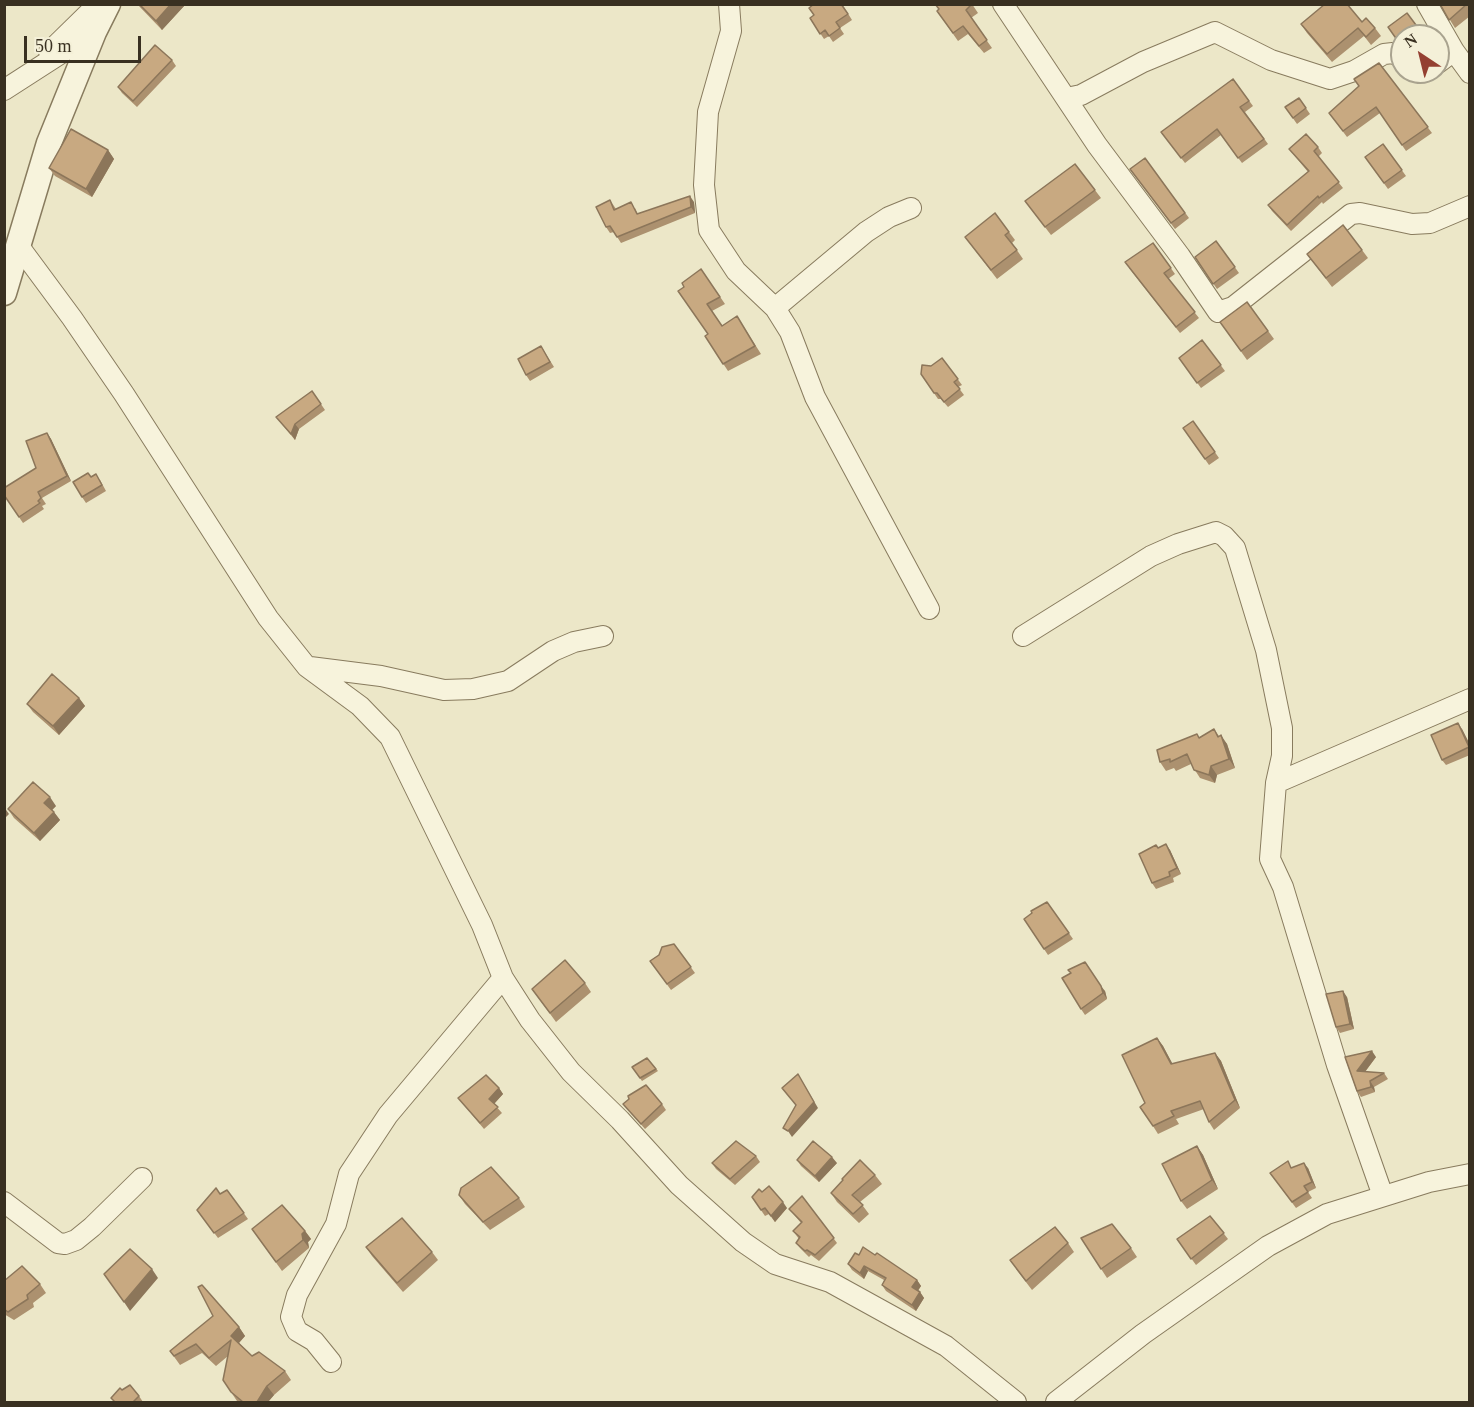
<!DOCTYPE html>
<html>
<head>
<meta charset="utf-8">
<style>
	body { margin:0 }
	#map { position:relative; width:1474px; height:1407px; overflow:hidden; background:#ece7c8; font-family:Georgia,serif }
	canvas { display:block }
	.frame { position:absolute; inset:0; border:6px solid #393021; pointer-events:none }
	.north { position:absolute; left:1390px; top:24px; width:60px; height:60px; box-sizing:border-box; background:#f4f0d8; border:2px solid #a9a38f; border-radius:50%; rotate:325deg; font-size:16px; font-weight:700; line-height:24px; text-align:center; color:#393021 }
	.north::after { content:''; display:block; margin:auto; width:21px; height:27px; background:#944031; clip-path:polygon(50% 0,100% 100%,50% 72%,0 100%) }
	.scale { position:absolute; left:24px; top:36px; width:117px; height:27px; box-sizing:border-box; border:3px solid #393021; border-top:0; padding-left:8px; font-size:18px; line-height:21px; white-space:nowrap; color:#393021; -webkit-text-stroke:4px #f4f0d8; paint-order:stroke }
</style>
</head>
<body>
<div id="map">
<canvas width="1474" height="1407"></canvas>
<div class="frame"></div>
<div class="north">N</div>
<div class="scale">50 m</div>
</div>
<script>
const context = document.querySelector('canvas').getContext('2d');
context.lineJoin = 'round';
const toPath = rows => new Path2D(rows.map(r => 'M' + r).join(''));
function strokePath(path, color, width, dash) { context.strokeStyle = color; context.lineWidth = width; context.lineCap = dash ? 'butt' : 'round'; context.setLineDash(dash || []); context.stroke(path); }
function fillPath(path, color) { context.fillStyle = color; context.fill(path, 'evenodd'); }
const minor = toPath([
	[729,4,731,31,708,112,704,185,709,230,736,271,775,308,866,232,889,217,911,208],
	[1003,4,1097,145,1180,256,1218,312,1233,307,1351,214,1360,213,1412,224,1430,223,1470,206],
	[1427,4,1454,51],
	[49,52,98,4],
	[1438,63,1454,51,1470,73],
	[4,90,94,32],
	[1067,98,1081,95,1143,62,1215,32,1271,60,1330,79,1354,71,1384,54,1393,53,1402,58],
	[18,245,72,318,124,394,268,618,307,667,360,706,390,737,482,925,503,978,530,1020,571,1072,620,1120,679,1185,743,1242,775,1264,830,1282,946,1346,1016,1402],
	[775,308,790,332,815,397,929,609],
	[1023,636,1151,556,1178,544,1216,532,1224,536,1235,548,1266,650,1282,728,1282,756,1276,783,1270,859,1283,887,1337,1065,1383,1196],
	[310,667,381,676,444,690,473,689,508,681,553,651,574,642,603,636],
	[1276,783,1470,699],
	[4,1202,58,1243,65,1244,76,1240,92,1227,142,1178],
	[331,1362,314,1341,297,1331,291,1317,297,1295,336,1224,349,1174,388,1115,503,978],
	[1056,1402,1143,1334,1268,1246,1327,1214,1429,1182,1470,1174]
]);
const tertiary = toPath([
	[4,293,49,143,94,32,108,4]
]);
strokePath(minor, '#887b5e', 22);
strokePath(tertiary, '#887b5e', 27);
strokePath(minor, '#f7f3dc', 20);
strokePath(tertiary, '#f7f3dc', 24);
fillPath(toPath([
	[137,4,185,4,185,5,162,30],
	[842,4,852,20,840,28,844,34,833,42,829,36,824,39,810,18],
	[972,4,978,13,971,18,992,48,984,53,968,34,958,41,937,11],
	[1440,4,1470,4,1470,16,1455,28],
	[1407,13,1423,35,1421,36,1402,36,1402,44,1399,43,1388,27],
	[1362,22,1375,28,1381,36,1371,45,1364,36,1332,62,1307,33,1301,24],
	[172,60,176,66,137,107,122,93,118,87],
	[1379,63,1432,133,1406,151,1380,113,1347,137,1329,113,1359,87],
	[1233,79,1253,106,1245,112,1268,144,1242,163,1221,135,1185,163,1161,132],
	[1299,98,1310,114,1297,124,1285,107],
	[1383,144,1406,176,1388,189,1365,157],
	[1318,147,1322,153,1318,157,1343,188,1323,204,1322,202,1291,231,1272,211,1268,205,1308,172,1289,149],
	[108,150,114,159,92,197,55,176,49,168],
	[1145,158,1189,218,1175,229,1130,169],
	[1075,164,1101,198,1051,235,1025,201],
	[610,200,616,209,635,208,638,214,694,202,695,213,621,243,614,232,610,233,606,227],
	[1009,232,1015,240,1012,243,1023,259,997,279,965,237],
	[1216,241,1239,273,1217,289,1195,257],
	[1153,243,1175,274,1168,279,1199,318,1180,333,1129,268],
	[1362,250,1368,258,1332,287,1307,254],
	[701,269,725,304,712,311,722,326,737,316,761,354,728,371,705,336,708,334,684,287],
	[1247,302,1274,339,1247,360,1220,322],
	[1202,340,1225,371,1201,388,1179,358],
	[541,346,554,367,530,381,526,375],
	[942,358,962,385,958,387,964,395,948,407,941,399,938,399,921,374],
	[312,391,325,410,299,429,295,440,276,417],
	[1193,421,1219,458,1209,465,1183,428],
	[47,433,51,439,71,481,42,498,46,504,42,506,44,509,23,523,4,495,36,468],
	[91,477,100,480,106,491,86,503,82,497],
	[79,698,85,706,59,735,33,712,27,704],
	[1214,729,1219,736,1227,744,1235,768,1217,775,1215,783,1200,778,1191,764,1176,771,1174,768,1166,771,1160,762],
	[1462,729,1470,745,1470,755,1446,765,1442,760],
	[56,806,52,810,60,820,40,841,14,818,8,809],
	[1158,848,1170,850,1181,874,1173,878,1174,882,1156,889,1152,883],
	[1047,902,1073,939,1048,955,1024,919],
	[674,944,695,973,671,990,650,961],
	[1071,973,1105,991,1107,999,1085,1015,1081,1009],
	[585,983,591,992,556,1022,532,989],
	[1347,997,1354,1029,1340,1033,1336,1027],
	[1157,1038,1163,1046,1172,1064,1215,1053,1221,1061,1240,1108,1214,1130,1209,1122,1204,1109,1176,1119,1179,1124,1158,1134,1153,1126,1145,1103],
	[1345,1057,1376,1057,1365,1072,1384,1073,1388,1079,1374,1087,1375,1092,1361,1097,1357,1091],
	[647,1058,658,1071,642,1081,632,1067],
	[499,1088,503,1094,494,1104,502,1113,484,1129,458,1098],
	[623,1104,662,1104,666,1110,645,1129],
	[1197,1146,1203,1155,1218,1189,1187,1209,1181,1201],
	[756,1156,760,1162,735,1185,716,1169,712,1163],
	[797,1160,837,1163,819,1182,801,1166],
	[1292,1168,1308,1168,1316,1188,1308,1192,1312,1198,1296,1208,1270,1173],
	[875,1175,882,1184,860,1202,869,1214,859,1223,837,1202,831,1193],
	[227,1190,248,1219,218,1238,197,1210],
	[459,1195,519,1198,525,1207,490,1230,465,1204],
	[802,1196,837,1243,819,1261,811,1255,809,1257,800,1248,796,1243,799,1239,793,1231,801,1223,789,1209],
	[752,1197,787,1208,775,1222,769,1214,765,1216],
	[1210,1216,1228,1239,1196,1265,1177,1239],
	[252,1229,305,1231,311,1239,308,1242,309,1248,282,1271],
	[1081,1238,1131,1248,1137,1257,1107,1278],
	[1068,1243,1074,1252,1032,1290,1016,1269],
	[366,1247,432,1252,438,1260,403,1292,372,1256],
	[859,1255,875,1255,917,1280,921,1286,918,1291,920,1292,924,1298,916,1311,886,1291,882,1285,884,1280,868,1271,864,1279,852,1270,848,1264],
	[4,1281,40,1284,46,1293,33,1303,34,1307,14,1320,4,1314],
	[239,1327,245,1336,239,1343,252,1356,285,1371,291,1380,274,1395,268,1402,239,1402,237,1401,231,1392,228,1356,216,1366,202,1353,180,1365,170,1351],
	[122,1390,139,1396,143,1402,115,1402]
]), '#ac916f');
fillPath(toPath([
	[171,4,185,5,162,30,156,21],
	[108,150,114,159,92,197,86,189],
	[690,196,694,202,695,213,691,207],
	[295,424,299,429,295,440,291,434],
	[47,433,51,439,71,481,67,476],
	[79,698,85,706,59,735,53,726],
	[1458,723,1462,729,1470,745,1470,748],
	[1221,735,1227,744,1235,768,1229,759],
	[1211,766,1217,775,1215,783,1209,775],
	[50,797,56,806,50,812,44,803],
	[4,807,9,814,4,819],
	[54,812,60,820,40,841,34,833],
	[1166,844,1170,850,1181,874,1177,868],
	[1101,986,1105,991,1107,999,1103,993],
	[1343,991,1347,997,1354,1029,1350,1024],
	[1157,1038,1163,1046,1177,1072,1171,1064],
	[1372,1051,1376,1057,1361,1077,1357,1071],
	[1215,1053,1221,1061,1240,1108,1235,1100],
	[798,1074,818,1108,792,1137,788,1131,814,1102],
	[1370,1081,1374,1087,1375,1092,1371,1087],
	[499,1088,503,1094,493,1105,489,1099],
	[1197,1146,1203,1155,1218,1189,1212,1180],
	[832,1157,837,1163,819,1182,815,1176],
	[1304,1163,1308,1168,1316,1188,1312,1182],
	[783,1202,787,1208,775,1222,771,1216],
	[305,1231,311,1239,308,1242,309,1248,303,1240,302,1234],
	[864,1266,868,1271,864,1279,860,1273],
	[152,1269,158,1278,130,1311,124,1302],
	[917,1280,921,1286,916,1293,912,1287],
	[920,1292,924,1298,916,1311,912,1305],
	[239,1327,245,1336,237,1345,231,1336],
	[267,1386,274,1395,268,1402,257,1402]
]), '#8c765a');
const building = toPath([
	[139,4,171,4,156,21,139,4],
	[814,4,841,4,848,14,836,22,840,28,829,36,825,30,820,34,810,18,814,15,809,8,814,4],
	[935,4,972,4,966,10,987,40,979,46,963,26,953,33,937,11,939,9,935,4],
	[1325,4,1347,4,1362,22,1366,18,1375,28,1366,37,1358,28,1327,54,1301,24,1325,4],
	[1440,4,1467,4,1449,20,1440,4],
	[1407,13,1419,29,1409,36,1402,36,1402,41,1395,37,1388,27,1407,13],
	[155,45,172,60,133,101,118,87,155,45],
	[1379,63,1428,127,1402,145,1376,107,1343,131,1329,113,1359,86,1354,79,1379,63],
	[1233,79,1249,101,1240,107,1264,139,1238,158,1217,129,1181,158,1161,132,1233,79],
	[1299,98,1306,108,1293,118,1285,107,1299,98],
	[71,129,108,150,86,189,49,168,71,129],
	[1306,134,1318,147,1314,151,1339,182,1319,198,1318,196,1287,225,1268,205,1309,171,1289,149,1306,134],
	[1383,144,1402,170,1384,183,1365,157,1383,144],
	[1145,158,1185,213,1171,223,1130,169,1145,158],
	[1075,164,1095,190,1045,227,1025,201,1075,164],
	[690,196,691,207,617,237,610,226,606,227,596,207,610,200,614,210,631,202,637,214,690,196],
	[995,213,1009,232,1005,235,1017,250,991,270,965,237,995,213],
	[1343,225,1362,250,1326,278,1307,254,1343,225],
	[1216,241,1235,267,1213,284,1195,257,1216,241],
	[1153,243,1171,268,1164,273,1195,312,1176,327,1125,262,1153,243],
	[701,269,720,297,707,304,722,326,737,316,755,346,723,364,705,336,708,334,678,291,684,287,682,283,701,269],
	[1247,302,1268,331,1241,351,1220,322,1247,302],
	[1202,340,1221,365,1197,383,1179,358,1202,340],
	[541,346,550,362,526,375,518,359,541,346],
	[942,358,958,379,954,382,960,389,944,402,937,393,934,393,921,374,922,365,931,366,942,358],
	[312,391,321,404,295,424,291,434,276,417,312,391],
	[1193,421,1215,452,1205,459,1183,428,1193,421],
	[47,433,67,476,38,492,41,498,38,501,40,503,19,517,4,495,4,488,36,468,26,441,47,433],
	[88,473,91,477,96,474,102,485,82,497,73,482,88,473],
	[52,674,79,698,53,726,27,704,52,674],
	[1458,723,1469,747,1442,760,1431,735,1458,723],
	[1214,729,1218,737,1221,735,1229,759,1211,766,1209,775,1194,770,1187,754,1170,762,1170,759,1160,762,1157,750,1197,734,1199,738,1214,729],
	[33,782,50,797,44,803,54,812,34,833,8,809,33,782],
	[1166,844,1177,868,1169,872,1170,876,1152,883,1139,854,1156,845,1158,848,1166,844],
	[1047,902,1069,933,1044,949,1024,919,1032,913,1031,911,1047,902],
	[674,944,691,967,667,984,650,961,659,955,662,947,674,944],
	[565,960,585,983,550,1013,532,989,565,960],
	[1085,962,1101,986,1103,993,1081,1009,1062,978,1071,973,1068,970,1085,962],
	[1343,991,1350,1024,1336,1027,1326,994,1343,991],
	[1157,1038,1171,1064,1215,1053,1235,1100,1209,1122,1200,1101,1171,1111,1174,1116,1153,1126,1140,1107,1145,1103,1122,1055,1157,1038],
	[1372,1051,1357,1071,1384,1073,1370,1081,1371,1087,1357,1091,1345,1057,1372,1051],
	[647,1058,656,1069,640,1078,632,1067,647,1058],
	[798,1074,814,1102,788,1131,783,1128,796,1105,782,1088,798,1074],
	[486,1075,499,1088,489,1099,498,1107,480,1123,458,1098,486,1075],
	[646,1085,662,1104,641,1124,623,1104,629,1099,628,1096,646,1085],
	[736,1141,756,1156,730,1179,712,1163,736,1141],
	[813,1141,832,1157,815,1176,797,1160,813,1141],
	[1197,1146,1212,1180,1181,1201,1162,1164,1197,1146],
	[860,1160,875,1175,852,1195,863,1205,853,1214,831,1193,843,1180,842,1179,860,1160],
	[1288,1161,1291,1168,1304,1163,1312,1182,1304,1186,1308,1192,1292,1202,1270,1173,1288,1161],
	[491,1167,519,1198,483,1222,459,1195,461,1188,491,1167],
	[769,1186,783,1202,771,1216,765,1208,761,1210,752,1197,759,1189,762,1192,769,1186],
	[216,1188,220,1194,227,1190,244,1213,214,1233,197,1210,216,1188],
	[802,1196,834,1238,815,1255,807,1250,805,1251,796,1243,800,1237,793,1231,802,1222,789,1209,802,1196],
	[282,1205,305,1231,302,1234,303,1240,276,1262,252,1229,282,1205],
	[1210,1216,1224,1233,1191,1259,1177,1239,1210,1216],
	[402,1218,432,1252,397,1283,366,1247,402,1218],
	[1112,1224,1131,1248,1101,1269,1081,1238,1112,1224],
	[1055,1227,1068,1243,1026,1281,1010,1260,1055,1227],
	[863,1247,875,1255,877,1253,917,1280,912,1287,920,1292,912,1305,882,1285,886,1278,864,1266,860,1273,848,1264,855,1253,859,1255,863,1247],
	[130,1249,152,1269,124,1302,104,1274,130,1249],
	[22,1266,40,1284,27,1295,28,1299,8,1312,4,1309,4,1281,22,1266],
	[202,1285,239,1327,231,1336,252,1356,259,1352,285,1371,267,1386,257,1402,243,1402,231,1392,223,1380,231,1340,209,1358,196,1344,174,1356,170,1351,213,1316,198,1287,202,1285],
	[130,1385,139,1396,133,1402,115,1402,111,1398,120,1388,122,1390,130,1385]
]);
fillPath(building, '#c8a981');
strokePath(building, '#8c765a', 1.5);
</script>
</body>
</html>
